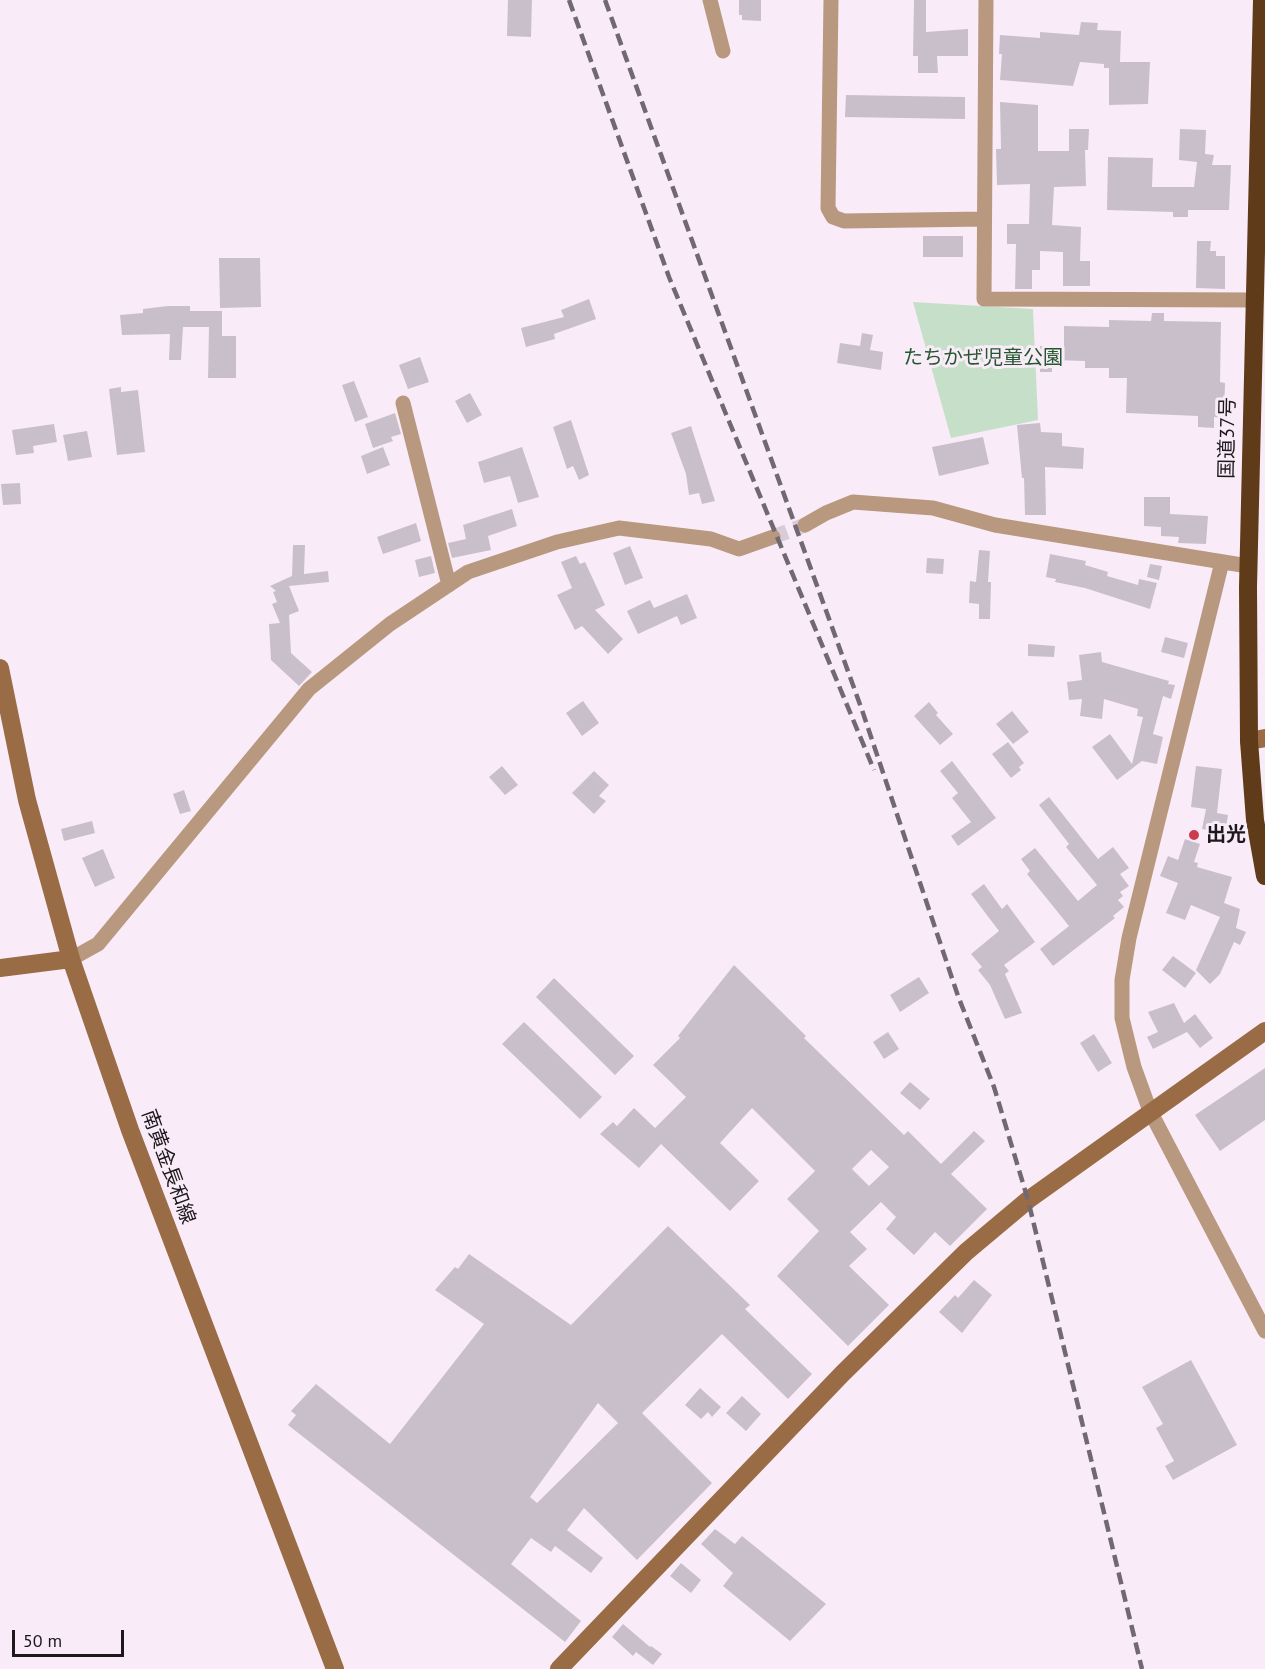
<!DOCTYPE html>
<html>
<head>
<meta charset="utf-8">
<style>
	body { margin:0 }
	#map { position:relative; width:1265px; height:1669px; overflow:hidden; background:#f9ecf8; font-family:"PT Sans",sans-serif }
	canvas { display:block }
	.scale { position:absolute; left:12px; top:1630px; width:112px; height:27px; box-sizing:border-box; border:3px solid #1c181c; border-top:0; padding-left:8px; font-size:18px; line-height:21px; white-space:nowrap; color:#1c181c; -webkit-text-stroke:4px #f9ecf8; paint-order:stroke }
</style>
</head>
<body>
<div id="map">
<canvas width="1265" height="1669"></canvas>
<div class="scale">50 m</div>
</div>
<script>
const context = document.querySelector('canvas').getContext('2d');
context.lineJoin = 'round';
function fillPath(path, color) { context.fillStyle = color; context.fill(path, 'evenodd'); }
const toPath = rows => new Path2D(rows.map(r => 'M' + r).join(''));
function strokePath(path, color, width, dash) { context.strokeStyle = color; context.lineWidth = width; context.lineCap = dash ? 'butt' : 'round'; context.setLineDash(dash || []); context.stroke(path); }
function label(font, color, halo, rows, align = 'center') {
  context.font = font + ' "PT Sans","Noto Sans JP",sans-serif'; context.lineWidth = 6; context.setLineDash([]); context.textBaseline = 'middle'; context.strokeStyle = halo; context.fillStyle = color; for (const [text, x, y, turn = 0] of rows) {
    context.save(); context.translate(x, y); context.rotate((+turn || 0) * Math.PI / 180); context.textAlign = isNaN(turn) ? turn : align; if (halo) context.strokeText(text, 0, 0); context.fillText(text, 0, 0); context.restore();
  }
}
fillPath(toPath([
	[913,302,1033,309,1038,420,951,438]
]), '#c6dfc9');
fillPath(toPath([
	[508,0,532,0,531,37,507,36],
	[739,0,761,0,761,21,742,20,742,15,739,15],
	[914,0,926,0,926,32,968,29,968,56,937,56,938,73,918,73,918,56,913,56],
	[1081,22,1098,23,1097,30,1121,31,1120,62,1150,62,1148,104,1109,105,1109,68,1104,68,1104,64,1080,62,1073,86,1000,80,1002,54,999,54,1000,35,1040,38,1040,32,1079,35],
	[846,95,965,97,965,119,845,117],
	[1000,102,1038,105,1038,151,1069,151,1069,129,1089,129,1088,150,1085,150,1086,186,1054,187,1052,225,1081,227,1080,261,1090,261,1090,286,1063,286,1063,252,1040,251,1040,270,1032,270,1032,289,1015,289,1016,244,1007,244,1007,224,1029,224,1030,184,997,185,996,149,1001,149],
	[1180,129,1206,130,1205,154,1214,155,1212,165,1231,165,1229,210,1188,210,1188,217,1173,217,1173,212,1107,210,1108,157,1153,158,1152,187,1194,187,1197,162,1179,160],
	[923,236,963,236,963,257,923,257],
	[1197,241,1211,241,1210,251,1216,251,1216,256,1225,256,1225,289,1196,288],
	[219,258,260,258,261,307,220,308],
	[589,299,596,319,554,334,555,339,526,347,521,328,564,317,561,310],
	[168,306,190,306,190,311,222,311,222,336,236,336,236,378,208,378,209,327,183,327,181,360,169,360,170,334,122,335,120,315,143,313,143,309],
	[1152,313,1164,313,1164,321,1221,322,1220,382,1225,383,1224,418,1214,417,1214,428,1198,427,1198,416,1126,413,1127,378,1109,378,1109,368,1085,368,1085,361,1052,360,1052,372,1040,372,1040,346,1064,346,1064,326,1109,327,1109,320,1151,321],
	[862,333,873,335,870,350,883,352,881,370,837,363,840,343,860,346],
	[420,357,429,382,408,389,399,365],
	[354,381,368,417,355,422,342,385],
	[121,387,121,392,138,390,145,452,117,455,109,389],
	[470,393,482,415,467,423,455,401],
	[395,413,401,434,391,437,393,441,373,448,365,424],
	[571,420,589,475,579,480,573,466,567,469,553,427],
	[1040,423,1041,432,1062,433,1062,446,1084,448,1083,469,1045,467,1046,515,1025,515,1024,478,1022,478,1017,425],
	[54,424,57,442,33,446,34,453,16,455,12,430],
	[691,426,715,501,702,504,699,493,689,495,686,474,671,433],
	[87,431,92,457,68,461,63,435],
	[983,437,989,464,939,476,932,447],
	[383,447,390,465,367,474,361,456],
	[522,447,539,497,518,503,510,476,484,483,478,462],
	[20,483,21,504,3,505,1,484],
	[1144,497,1170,497,1170,514,1208,516,1206,544,1178,543,1179,537,1161,536,1161,527,1144,526],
	[512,509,517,526,488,536,491,550,452,558,448,543,466,539,463,525],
	[416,523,421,541,383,554,377,537],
	[293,545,305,545,304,574,328,571,329,582,289,586,299,611,289,615,291,653,312,672,299,686,271,660,269,624,280,623,272,604,277,602,273,592,276,591,270,586,292,576],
	[630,546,643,578,625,585,613,553],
	[979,550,990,551,988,582,991,582,990,619,979,619,979,604,969,603,970,581,976,582],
	[1050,554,1086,561,1085,565,1108,572,1107,576,1138,585,1139,579,1157,583,1150,609,1085,588,1055,582,1056,579,1046,577],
	[431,556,435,573,419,577,415,560],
	[576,556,580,564,585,562,605,605,595,610,623,639,608,654,582,626,575,630,557,595,572,588,561,562],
	[927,558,944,559,943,574,926,573],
	[1150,564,1162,566,1159,580,1147,577],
	[687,594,697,618,681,625,677,616,638,634,627,611,650,600,654,608],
	[1165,637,1188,643,1184,658,1161,652],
	[1028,644,1055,646,1054,657,1028,656],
	[1101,652,1102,662,1169,681,1168,684,1175,685,1171,699,1163,696,1153,734,1163,737,1157,764,1142,761,1117,780,1092,747,1110,734,1132,764,1143,717,1137,716,1138,709,1104,699,1102,719,1080,716,1082,699,1069,700,1067,682,1082,680,1079,655],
	[583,701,599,723,582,736,566,713],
	[929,702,938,713,936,715,953,734,940,745,914,716],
	[1012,711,1029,732,1013,744,996,724],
	[1008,742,1024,763,1019,767,1021,770,1011,778,992,754],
	[952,761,996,818,958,846,951,836,971,822,952,798,958,793,940,771],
	[502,766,518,785,505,795,489,777],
	[1196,766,1222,769,1217,813,1228,815,1225,833,1202,829,1206,809,1191,807],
	[594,771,609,785,599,796,606,801,594,814,572,793],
	[184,790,191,811,180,814,173,794],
	[1049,797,1098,859,1113,847,1129,868,1120,874,1129,886,1120,892,1123,896,1118,900,1124,907,1113,916,1115,918,1053,966,1040,949,1069,926,1027,874,1030,871,1021,859,1035,848,1078,901,1097,885,1066,847,1069,844,1039,805],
	[92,821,95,833,64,841,61,829],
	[1185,839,1200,844,1194,862,1198,863,1197,867,1232,877,1224,903,1240,909,1236,928,1246,932,1240,945,1234,942,1220,974,1210,984,1196,970,1220,917,1191,905,1185,920,1166,913,1178,883,1160,876,1168,856,1178,860],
	[103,849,115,878,95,887,82,858],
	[984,884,1002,909,1007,904,1035,942,1004,965,1009,971,1005,974,1022,1013,1005,1019,990,985,978,970,982,967,971,954,999,931,971,894],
	[1173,956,1196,973,1185,988,1162,970],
	[734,965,806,1036,804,1038,904,1135,908,1131,941,1164,974,1131,985,1141,951,1174,987,1209,950,1246,935,1232,914,1255,886,1229,896,1217,881,1202,850,1232,867,1249,849,1266,889,1305,848,1346,777,1276,819,1231,787,1199,815,1171,752,1108,720,1143,759,1181,730,1211,661,1144,639,1168,600,1134,613,1122,617,1126,634,1108,655,1128,686,1097,653,1065,680,1038,678,1036],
	[871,1150,889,1167,869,1186,852,1169],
	[919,977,929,993,900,1012,890,995],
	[554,978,634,1056,615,1075,536,997],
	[1174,1003,1184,1023,1195,1014,1213,1038,1200,1048,1187,1032,1153,1049,1147,1037,1158,1032,1148,1012],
	[524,1022,602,1097,580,1119,502,1044],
	[888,1032,899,1049,884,1059,873,1042],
	[1094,1034,1112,1063,1098,1072,1080,1043],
	[1265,1068,1265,1120,1220,1151,1195,1115],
	[910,1082,930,1099,920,1110,900,1093],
	[668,1226,750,1305,745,1309,812,1374,788,1399,722,1334,642,1413,712,1483,637,1560,584,1508,567,1530,603,1558,591,1573,555,1546,551,1552,531,1538,511,1564,581,1621,565,1642,288,1425,296,1415,291,1411,316,1384,390,1444,484,1324,435,1290,455,1267,458,1269,469,1254,571,1325],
	[598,1403,618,1423,537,1503,530,1497],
	[974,1280,992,1295,962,1333,939,1312,955,1295,958,1298],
	[1191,1360,1237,1445,1173,1480,1165,1466,1174,1461,1156,1428,1163,1424,1142,1387],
	[700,1388,721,1407,712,1417,708,1412,701,1419,685,1405],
	[742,1396,761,1414,746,1431,726,1413],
	[715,1529,735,1544,742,1536,826,1604,790,1641,723,1586,733,1573,701,1544],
	[681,1563,701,1580,691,1593,670,1576],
	[623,1624,650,1647,651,1646,662,1654,653,1665,636,1652,633,1656,612,1637]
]), '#c9bfcb');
strokePath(toPath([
	[773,537,805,525]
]), '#d8ccd7', 15, [15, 8]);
strokePath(toPath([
	[710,0,723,51],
	[831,0,828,208,833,217,844,221,984,219],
	[986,0,984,299,1256,300],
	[403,403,449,585],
	[805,525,826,513,853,502,933,508,995,525,1248,566],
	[1222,562,1129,938,1122,980,1122,1018,1134,1067,1150,1111,1265,1331],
	[71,959,98,944,309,689,390,624,468,572,557,542,619,528,711,539,739,549,773,537]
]), '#b8987e', 15);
strokePath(toPath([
	[0,668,27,800,71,959,130,1130,335,1669],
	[1249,741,1265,738],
	[0,968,71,959],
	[559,1669,842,1374,966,1252,1028,1200,1265,1031]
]), '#9a6c46', 18);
strokePath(toPath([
	[1262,0,1248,587,1249,741,1255,820,1265,876]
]), '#603b19', 18);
strokePath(toPath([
	[569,0,669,277,874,770],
	[605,0,862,710,958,996,994,1087,1028,1200,1142,1669]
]), '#716971', 4.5, [12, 6]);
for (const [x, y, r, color] of [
	[1194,835,6,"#cc3c4f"]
]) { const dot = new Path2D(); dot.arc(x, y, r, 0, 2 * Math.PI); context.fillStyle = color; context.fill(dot); strokePath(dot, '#f9ecf8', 2); }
label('20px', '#23572e', '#f9ecf8', [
	["たちかぜ児童公園",983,358]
]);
label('20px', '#1c181c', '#f9ecf8', [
	["国道37号",1228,438,-89],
	["南黄金長和線",168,1167,70]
]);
label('bold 20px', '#1c181c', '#f9ecf8', [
	["出光",1206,835]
], 'left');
</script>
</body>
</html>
